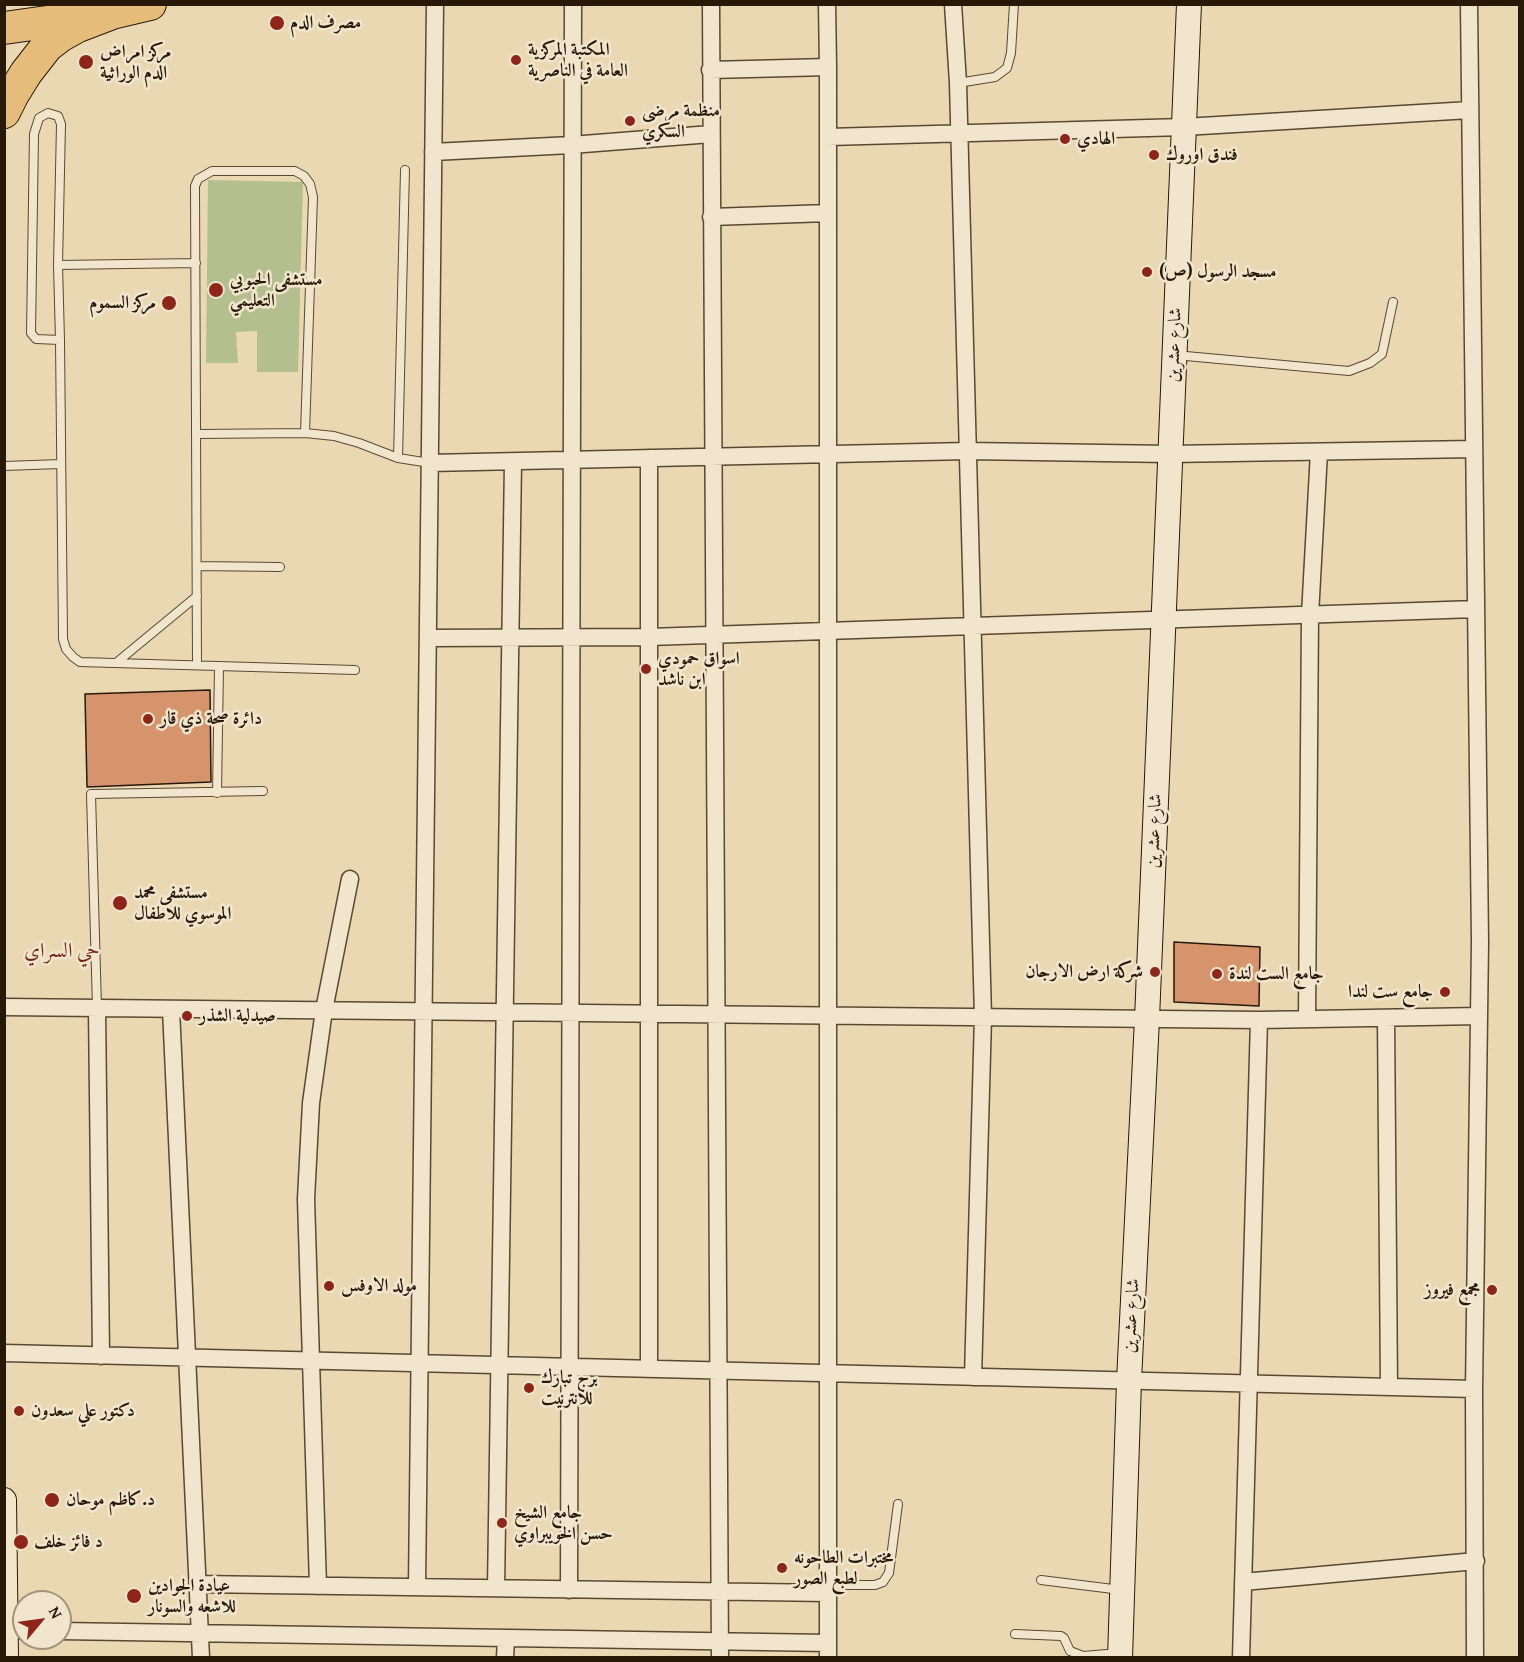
<!DOCTYPE html>
<html>
<head>
<meta charset="utf-8">
<style>
	body { margin:0 }
	#map { position:relative; width:1524px; height:1662px; overflow:hidden; background:#ead8b2; font-family:"Gentium Book Plus",serif }
	canvas { display:block }
	.frame { position:absolute; inset:0; border:6px solid #281907; pointer-events:none }
	.north { position:absolute; left:12px; top:1590px; width:60px; height:60px; box-sizing:border-box; background:#f1e6cd; border:2px solid #a1947e; border-radius:50%; rotate:61deg; font-size:16px; font-weight:700; line-height:24px; text-align:center; color:#281907 }
	.north::after { content:''; display:block; margin:auto; width:21px; height:27px; background:#8f2418; clip-path:polygon(50% 0,100% 100%,50% 72%,0 100%) }
</style>
</head>
<body>
<div id="map">
<canvas width="1524" height="1662"></canvas>
<div class="frame"></div>
<div class="north">N</div>
</div>
<script>
const context = document.querySelector('canvas').getContext('2d');
context.lineJoin = 'round';
function fillPath(path, color) { context.fillStyle = color; context.fill(path, 'evenodd'); }
const toPath = rows => new Path2D(rows.map(r => 'M' + r).join(''));
function strokePath(path, color, width, dash) { context.strokeStyle = color; context.lineWidth = width; context.lineCap = dash ? 'butt' : 'round'; context.setLineDash(dash || []); context.stroke(path); }
function label(font, color, halo, rows, align = 'center') {
  context.font = font + ' "Gentium Book Plus",Amiri,serif'; context.lineWidth = 5; context.setLineDash([]); context.textBaseline = 'middle'; context.strokeStyle = halo; context.fillStyle = color; for (const [text, x, y, turn = 0] of rows) {
    context.save(); context.translate(x, y); context.rotate((+turn || 0) * Math.PI / 180); context.textAlign = isNaN(turn) ? turn : align; if (halo) context.strokeText(text, 0, 0); context.fillText(text, 0, 0); context.restore();
  }
}
fillPath(toPath([
	[208,180,303,182,298,372,257,372,257,331,236,332,238,363,206,363]
]), '#b4bf8f');
const building = toPath([
	[210,690,211,782,87,787,85,694,210,690],
	[1174,942,1260,947,1259,1006,1174,1002,1174,942]
]);
fillPath(building, '#d6946d');
strokePath(building, '#281907', 1.5);
const lane = toPath([
	[958,83,995,77,1007,68,1011,53,1014,4],
	[58,265,196,263],
	[60,340,36,339,31,333,34,134,39,118,48,113,58,116,61,124,58,265,60,340,63,639,66,649,73,657,80,662,355,670],
	[1175,355,1349,371,1370,363,1382,354,1393,302],
	[196,434,305,433,334,436,359,443,398,458,430,463],
	[398,458,405,170],
	[4,466,61,464],
	[197,566,280,567],
	[116,663,197,596],
	[197,665,195,186,198,179,212,171,295,171,304,176,310,184,313,197,305,433],
	[217,793,219,666],
	[97,1008,91,794,263,791],
	[1041,1580,1121,1590],
	[828,1585,875,1585,883,1582,889,1573,898,1504],
	[1015,1634,1061,1636,1064,1638,1070,1651,1083,1656,1119,1653]
]);
const street = toPath([
	[711,4,720,1658],
	[827,4,828,67,828,1658],
	[953,4,958,83,983,1017,973,1377],
	[1469,4,1480,942,1474,1389,1475,1658],
	[710,70,828,67],
	[828,137,1184,127,1470,110],
	[433,152,571,145,711,134],
	[711,217,828,213],
	[430,463,968,451,1170,454,1474,449],
	[428,638,649,637,1476,609],
	[4,1007,1259,1020,1479,1016],
	[97,1008,101,1356],
	[171,1009,201,1658],
	[1386,1018,1389,1387],
	[1307,1019,1310,615,1319,452],
	[4,1353,1474,1389],
	[649,1369,649,458],
	[1243,1582,1476,1561],
	[198,1584,828,1593],
	[318,1586,306,1199,311,1103,324,1010,350,879],
	[417,1587,435,4],
	[496,1588,513,462],
	[569,1590,573,4],
	[6,1630,24,1630],
	[60,1631,828,1643],
	[505,1658,506,1638],
	[1241,1658,1259,1020]
]);
const secondary = toPath([
	[4,1500,6,1658],
	[1120,1658,1129,1381,1147,1019,1189,4]
]);
const highway = toPath([
	[4,28,112,13,150,4],
	[4,112,13,94,26,73,47,46,60,36,78,26,112,13]
]);
strokePath(lane, '#584932', 10);
strokePath(street, '#584932', 19);
strokePath(secondary, '#281907', 26);
strokePath(highway, '#281907', 34);
strokePath(lane, '#f1e6cd', 8);
strokePath(street, '#f1e6cd', 16);
strokePath(secondary, '#f1e6cd', 24);
strokePath(highway, '#e5bc79', 32);
for (const [x, y, r, color] of [
	[277,23,8,"#8f2418"],
	[516,60,6,"#8f2418"],
	[86,62,8,"#8f2418"],
	[630,121,6,"#8f2418"],
	[1065,139,6,"#8f2418"],
	[1154,155,6,"#8f2418"],
	[1147,272,6,"#8f2418"],
	[216,290,8,"#8f2418"],
	[169,303,8,"#8f2418"],
	[646,669,6,"#8f2418"],
	[148,719,6,"#8f2418"],
	[120,903,8,"#8f2418"],
	[1155,972,6,"#8f2418"],
	[1217,974,6,"#8f2418"],
	[1445,992,6,"#8f2418"],
	[187,1016,6,"#8f2418"],
	[329,1286,6,"#8f2418"],
	[1492,1290,6,"#8f2418"],
	[529,1388,6,"#8f2418"],
	[19,1411,6,"#8f2418"],
	[52,1500,8,"#8f2418"],
	[502,1523,6,"#8f2418"],
	[21,1542,8,"#8f2418"],
	[782,1568,6,"#8f2418"],
	[134,1596,8,"#8f2418"]
]) { const dot = new Path2D(); dot.arc(x, y, r, 0, 2 * Math.PI); context.fillStyle = color; context.fill(dot); strokePath(dot, '#f1e6cd', 2); }
label('bold 18px', '#281907', '#f1e6cd', [
	["مصرف الدم",290,23],
	["المكتبة المركزية",528,50],
	["العامة في الناصرية",528,71],
	["مركز امراض",100,52],
	["الدم الوراثية",100,73],
	["منظمة مرضى",642,111],
	["السكري",642,132],
	["الهادي",1077,139],
	["فندق اوروك",1166,155],
	["مسجد الرسول (ص)",1159,272],
	["مستشفى الحبوبي",230,280],
	["التعليمي",230,301],
	["مركز السموم",156,303,"right"],
	["اسواق حمودي",658,659],
	["ابن ناشد",658,680],
	["دائرة صحة ذي قار",160,719],
	["مستشفى محمد",134,893],
	["الموسوي للاطفال",134,914],
	["شركة ارض الارجان",1143,972,"right"],
	["جامع الست لندة",1229,974],
	["جامع ست لندا",1433,992,"right"],
	["صيدلية الشذر",199,1016],
	["مولد الاوفس",341,1286],
	["مجمع فيروز",1480,1290,"right"],
	["برج تبارك",541,1378],
	["للانترنيت",541,1399],
	["دكتور علي سعدون",31,1411],
	["د.كاظم موحان",66,1500],
	["جامع الشيخ",514,1513],
	["حسن الخويبراوي",514,1534],
	["د فائز خلف",34,1542],
	["مختبرات الطاحونه",794,1558],
	["لطبع الصور",794,1579],
	["عيادة الجوادين",148,1586],
	["للاشعه والسونار",148,1607]
], 'left');
label('18px', '#281907', '#f1e6cd', [
	["شارع عشرين",1175,345,-88],
	["شارع عشرين",1155,831,-88],
	["شارع عشرين",1132,1316,-87]
]);
label('21px', '#7a1f14', '#f1e6cd', [
	["حي السراي",62,952]
]);
</script>
</body>
</html>
